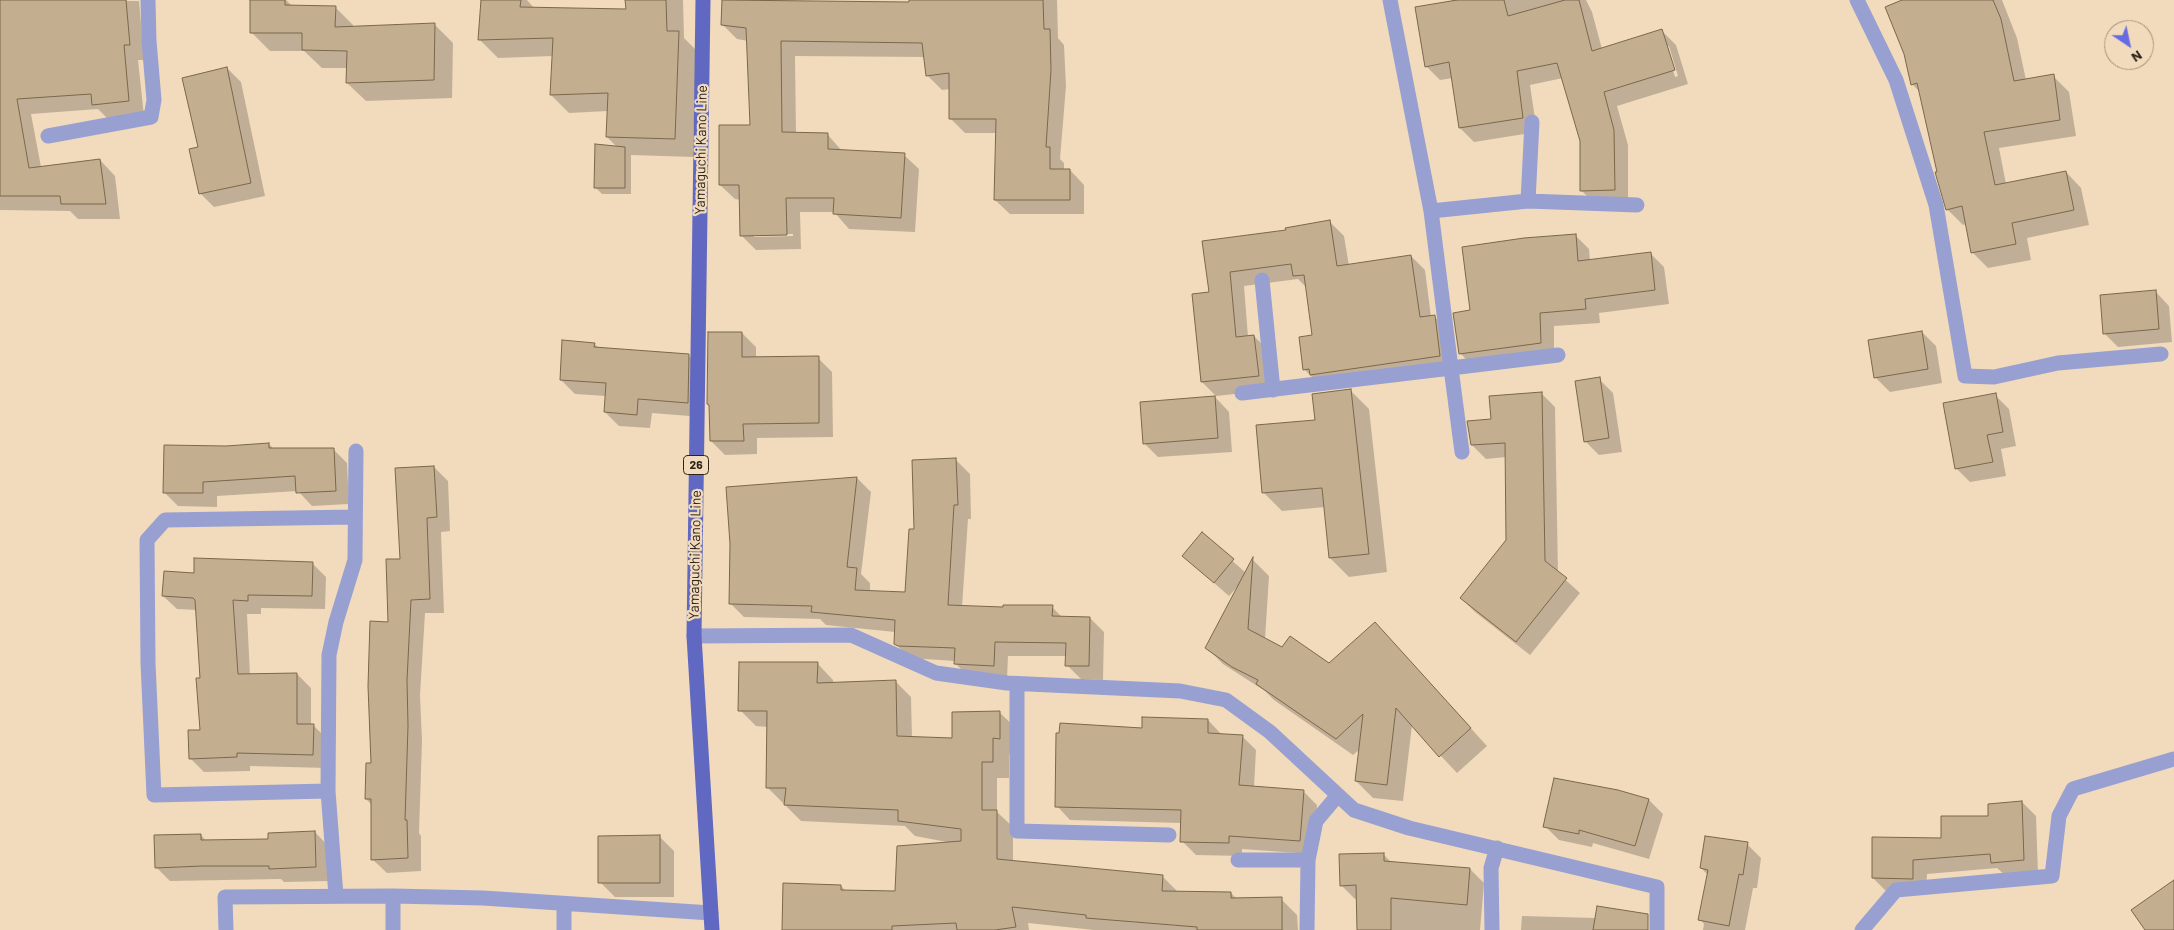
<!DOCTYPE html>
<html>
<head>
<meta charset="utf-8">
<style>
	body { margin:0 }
	#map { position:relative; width:2174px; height:930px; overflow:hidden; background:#f1dbbc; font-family:Barlow,sans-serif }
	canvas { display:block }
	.north { position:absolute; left:2104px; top:20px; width:50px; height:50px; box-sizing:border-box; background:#f1dbbc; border:1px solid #a3927b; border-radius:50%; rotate:146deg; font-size:14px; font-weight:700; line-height:20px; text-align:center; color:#2d2419 }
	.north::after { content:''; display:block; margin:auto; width:18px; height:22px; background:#666be4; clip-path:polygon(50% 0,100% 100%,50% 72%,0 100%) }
</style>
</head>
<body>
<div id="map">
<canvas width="2174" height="930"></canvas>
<div class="north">N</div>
</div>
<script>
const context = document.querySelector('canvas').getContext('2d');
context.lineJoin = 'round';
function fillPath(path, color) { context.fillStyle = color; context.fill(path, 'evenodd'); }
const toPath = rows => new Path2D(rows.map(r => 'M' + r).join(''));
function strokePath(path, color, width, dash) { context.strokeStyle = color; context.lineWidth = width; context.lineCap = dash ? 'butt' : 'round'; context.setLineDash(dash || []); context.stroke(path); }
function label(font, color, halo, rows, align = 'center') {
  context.font = font + ' Barlow,sans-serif'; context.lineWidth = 4.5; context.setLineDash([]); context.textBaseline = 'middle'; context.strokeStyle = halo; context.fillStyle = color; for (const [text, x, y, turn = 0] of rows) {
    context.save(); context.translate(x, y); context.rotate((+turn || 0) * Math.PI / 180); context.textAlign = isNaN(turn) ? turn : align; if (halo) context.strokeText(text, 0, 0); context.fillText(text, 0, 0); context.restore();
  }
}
fillPath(toPath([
	[0,0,139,1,144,60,138,60,144,116,109,120,98,109,31,114,41,167,100,160,115,176,120,219,78,219,70,211,0,210],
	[251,0,286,0,292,6,335,7,353,25,353,28,435,25,453,43,452,98,366,101,347,83,348,68,322,68,304,51,270,51,252,33],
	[482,0,527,0,535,9,627,11,627,0,683,0,684,38,696,50,693,157,631,155,631,194,602,194,595,187,618,148,607,137,608,111,569,113,551,95,553,56,498,58,480,40],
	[723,0,910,3,910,0,1057,0,1058,38,1064,45,1066,86,1060,159,1064,163,1064,170,1070,170,1084,185,1084,214,1010,214,995,200,997,133,965,133,950,118,950,89,942,90,927,75,925,57,795,56,796,134,828,135,842,151,904,155,919,169,915,232,849,229,834,212,800,212,801,249,756,250,741,235,741,200,735,199,720,185,751,127,748,41,737,39,722,24],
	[754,234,793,234,793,236,754,237],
	[1456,0,1586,0,1592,12,1602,49,1662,31,1676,45,1688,84,1617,106,1628,145,1628,204,1595,204,1581,190,1581,141,1563,78,1530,85,1537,132,1474,142,1460,128,1453,78,1440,80,1426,66,1416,8],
	[1666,46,1669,46,1678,76,1675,77],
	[1905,0,2002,0,2017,38,2026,80,2053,76,2069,92,2076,136,1999,148,2006,184,2066,172,2081,188,2089,225,2027,238,2031,260,1988,268,1972,252,1967,224,1963,225,1947,209,1921,93,1912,84],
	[227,68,241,82,265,196,214,207,200,193,200,148],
	[1330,222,1344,236,1349,266,1411,256,1425,270,1431,317,1434,316,1448,330,1453,370,1318,383,1304,369,1314,336,1307,288,1298,279,1244,286,1248,337,1254,336,1268,350,1272,390,1216,396,1202,382,1210,293,1203,243,1287,231],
	[1575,235,1589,249,1590,261,1650,253,1664,267,1669,304,1599,313,1600,323,1554,326,1554,357,1474,367,1460,353],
	[2155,291,2169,306,2172,342,2118,347,2104,333],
	[1922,332,1936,346,1942,383,1890,392,1875,377],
	[742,333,756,347,756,358,818,358,832,372,833,437,757,438,757,454,725,455,711,441,710,407,708,404],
	[594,344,599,348,688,355,702,369,702,417,652,413,650,428,619,426,605,412,606,396,575,394,561,380],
	[1599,379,1613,393,1622,452,1599,455,1585,441],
	[1351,391,1369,409,1387,572,1349,577,1330,558,1325,507,1282,511,1263,492,1316,421],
	[1541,393,1555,407,1558,573,1580,593,1530,655,1475,612,1461,598,1508,541,1506,457,1486,459,1472,445,1492,420],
	[1995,395,2009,409,2016,446,2001,449,2006,476,1970,482,1956,468],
	[1215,397,1229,412,1232,452,1158,457,1144,443],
	[269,444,274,449,333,449,347,463,349,504,312,506,298,491,217,496,217,507,178,506,164,492,226,447],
	[956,460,970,474,971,519,968,519,962,607,1052,607,1063,618,1090,618,1104,632,1103,680,1081,679,1067,665,1067,656,1008,656,1007,679,969,677,955,663,955,661,909,658,895,643,895,632,826,625,820,619,744,617,730,603,857,478,871,492,861,574,870,583,870,591,907,593,915,530],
	[434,467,448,481,450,531,441,532,444,613,425,613,420,695,422,741,419,833,421,836,421,871,387,873,372,859,372,805,366,799,390,623,401,560],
	[1202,534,1246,573,1253,560,1269,576,1265,639,1282,648,1329,664,1375,623,1487,746,1457,773,1412,725,1403,801,1373,798,1356,781,1360,749,1353,755,1274,700,1265,691,1223,664,1207,648,1239,585,1229,596,1183,556],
	[312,563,326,577,325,609,261,608,261,614,247,614,250,675,297,674,311,688,311,725,313,725,327,739,327,768,250,766,250,771,204,772,190,758,202,731,197,610,177,609,163,596,195,574],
	[817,663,833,680,833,684,895,681,911,697,912,738,953,740,999,712,1016,728,1016,754,1009,754,1009,778,997,778,997,812,1013,827,1013,862,1162,876,1178,892,1231,893,1237,899,1281,899,1297,915,1298,930,1094,930,1028,923,1029,930,784,930,841,886,846,891,896,892,952,843,915,836,905,826,801,821,767,787,768,727,756,726,740,710],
	[1208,720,1222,735,1242,736,1256,750,1254,787,1303,791,1317,805,1313,854,1242,849,1242,856,1196,855,1182,841,1182,823,1070,820,1057,806,1143,729],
	[1555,779,1649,800,1663,814,1649,859,1593,843,1592,847,1559,840,1545,826],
	[2022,802,2036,816,2038,874,2006,876,1997,868,1927,874,1926,893,1887,892,1873,878,1942,839],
	[315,832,329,847,330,881,284,882,281,879,170,881,156,867,201,835,206,841,269,841],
	[660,837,674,851,674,897,615,897,601,883],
	[1747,844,1761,858,1757,888,1753,888,1745,930,1703,930,1704,924,1700,919,1708,875,1701,868],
	[1383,854,1392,863,1470,869,1484,883,1480,930,1358,930,1358,899,1355,899,1341,885],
	[1522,916,1596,918,1643,930,1521,930]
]), '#0003');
const building = toPath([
	[0,0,126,0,130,45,124,45,129,101,92,105,91,94,17,99,29,168,100,159,106,204,61,204,60,196,0,196,0,0],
	[250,0,285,0,285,5,336,6,335,27,435,23,434,80,346,83,347,51,302,50,302,33,250,33,250,0],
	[481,0,521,0,520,7,626,9,625,0,666,0,667,31,679,31,675,139,606,137,608,93,550,95,553,38,478,40,481,0],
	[722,0,909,2,909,0,1043,0,1044,29,1050,29,1051,70,1046,147,1050,147,1050,169,1070,169,1070,200,994,200,996,119,949,119,949,73,926,76,922,43,781,41,782,132,828,133,828,149,905,153,901,218,833,214,834,198,786,198,787,235,740,236,739,185,719,185,719,125,750,125,746,28,721,25,722,0],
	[1457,0,1504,0,1508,16,1565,0,1579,0,1592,51,1662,29,1675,70,1604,92,1614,130,1615,190,1580,191,1580,141,1557,63,1517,71,1523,118,1459,128,1449,62,1425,67,1415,7,1457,0],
	[1902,0,1993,0,2001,19,2014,81,2054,74,2060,120,1984,132,1995,185,2066,171,2074,210,2012,223,2016,244,1971,253,1962,206,1946,210,1935,172,1937,172,1917,83,1911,85,1904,54,1885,7,1902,0],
	[227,67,251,183,199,194,189,149,198,147,182,78,227,67],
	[595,144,625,147,625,188,594,188,595,144],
	[1330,220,1337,266,1411,255,1420,317,1435,315,1440,356,1310,375,1309,369,1303,370,1299,337,1312,335,1304,275,1293,276,1291,264,1230,272,1236,337,1254,335,1259,376,1201,382,1192,294,1209,292,1202,241,1286,230,1285,228,1330,220],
	[1576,234,1578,261,1651,252,1655,290,1585,299,1586,309,1540,313,1541,343,1459,354,1453,313,1470,310,1462,247,1524,238,1576,234],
	[2156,290,2159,329,2103,334,2100,295,2156,290],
	[1922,331,1928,369,1874,378,1868,340,1922,331],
	[708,332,742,332,742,357,819,356,819,423,743,424,744,441,710,441,709,405,707,404,708,332],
	[562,340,595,343,594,347,689,354,688,403,638,399,637,415,604,412,606,383,560,380,562,340],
	[1600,377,1609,438,1584,442,1575,381,1600,377],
	[1351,389,1369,554,1329,558,1322,488,1262,493,1256,425,1315,420,1312,394,1351,389],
	[1542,392,1545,561,1567,578,1516,642,1460,598,1506,540,1505,443,1471,445,1467,421,1491,419,1489,396,1542,392],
	[1996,393,2003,432,1987,435,1993,462,1955,469,1943,403,1996,393],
	[1215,396,1218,438,1143,444,1140,402,1215,396],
	[269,443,269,448,334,448,336,491,296,493,295,476,203,482,203,493,163,493,164,445,226,446,269,443],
	[956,458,958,505,954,505,948,605,1003,607,1003,605,1053,605,1052,616,1090,617,1089,666,1065,666,1066,643,995,642,994,666,954,664,955,648,898,646,894,644,895,620,811,612,812,606,729,604,730,544,726,487,857,477,847,567,857,568,855,590,905,592,909,529,914,529,912,460,956,458],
	[434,466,437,517,427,518,430,599,411,600,407,680,408,726,405,820,407,820,408,858,371,860,371,799,365,799,366,763,371,763,368,686,370,621,388,622,386,559,400,559,395,468,434,466],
	[1202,532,1234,559,1214,583,1182,556,1202,532],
	[1253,557,1248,629,1282,647,1290,636,1329,663,1375,622,1471,728,1439,757,1396,708,1387,785,1355,781,1363,714,1336,739,1256,684,1258,680,1232,667,1205,648,1253,557],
	[194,558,313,562,312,596,248,595,248,601,233,600,238,674,297,673,297,724,314,724,313,755,237,753,237,757,189,759,188,730,200,730,196,678,200,678,195,600,193,598,162,596,164,571,194,573,194,558],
	[739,662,818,662,817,683,896,680,897,736,952,738,952,712,1000,711,1000,739,993,738,993,762,982,762,982,810,997,810,997,859,1163,875,1162,891,1231,892,1231,898,1282,897,1282,930,1197,930,1197,927,1086,918,1086,915,1012,907,1016,927,995,930,957,930,956,923,892,926,892,930,782,930,783,883,841,885,841,890,895,891,897,846,961,841,961,829,898,821,898,810,784,805,786,788,766,788,767,711,738,711,739,662],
	[1142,717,1208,719,1208,733,1243,735,1239,785,1304,790,1300,841,1229,836,1229,843,1180,842,1181,810,1055,807,1056,733,1059,733,1060,723,1142,728,1142,717],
	[1554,778,1618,790,1649,799,1635,846,1579,830,1579,834,1543,827,1554,778],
	[2022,801,2024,860,1991,863,1990,854,1913,860,1913,879,1872,878,1872,837,1941,838,1941,816,1988,816,1988,804,2022,801],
	[315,831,316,867,269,869,269,866,202,866,155,868,154,835,201,834,201,840,268,839,268,833,315,831],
	[660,835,660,883,598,883,598,836,660,835],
	[1705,836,1748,842,1743,875,1739,874,1729,926,1698,920,1708,870,1700,868,1705,836],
	[1384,853,1384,861,1470,868,1467,905,1391,898,1391,930,1357,930,1356,885,1340,886,1339,854,1384,853],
	[2174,880,2174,930,2145,930,2131,910,2174,880],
	[1597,906,1648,914,1648,930,1593,930,1597,906]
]);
fillPath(building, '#c3ae90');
strokePath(building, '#7a674b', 1);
strokePath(toPath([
	[1857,0,1896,80,1936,205,1965,376,1994,377,2058,363,2161,354],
	[48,136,151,117,154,100,149,41,148,0],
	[1528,201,1532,122],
	[1431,211,1528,201,1637,205],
	[1262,280,1273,390],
	[1242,393,1451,368,1431,211,1390,0],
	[1462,452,1451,368,1558,355],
	[694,636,851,635,936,673,1007,683,1180,691,1226,700,1270,732,1354,810,1409,828,1657,887,1657,930],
	[1017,684,1017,831,1169,835],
	[328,791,154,795,148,663,147,540,165,520,355,517],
	[1238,860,1308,860],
	[336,896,328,791,329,655,336,622,355,560,356,451],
	[393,896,393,930],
	[226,930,225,897,393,896,483,898,711,913],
	[564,930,564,904],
	[1307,930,1308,860,1316,821,1338,795],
	[1492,930,1491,868,1497,848],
	[1862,930,1896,890,2052,876,2059,816,2073,789,2174,759]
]), '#98a0d1', 15);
strokePath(toPath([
	[703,0,694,636,712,930]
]), '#6168c1', 15);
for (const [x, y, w] of [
	[696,465,25]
]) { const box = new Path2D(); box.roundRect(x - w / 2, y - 9.5, w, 19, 4); context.fillStyle = '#f1dbbc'; context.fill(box); strokePath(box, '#2d2419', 1); }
label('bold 12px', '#2d2419', null, [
	["26",696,465]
]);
label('14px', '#2d2419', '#f1dbbc', [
	["Yamaguchi Kano Line",701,150,-89],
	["Yamaguchi Kano Line",695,555,-89]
]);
</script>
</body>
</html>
